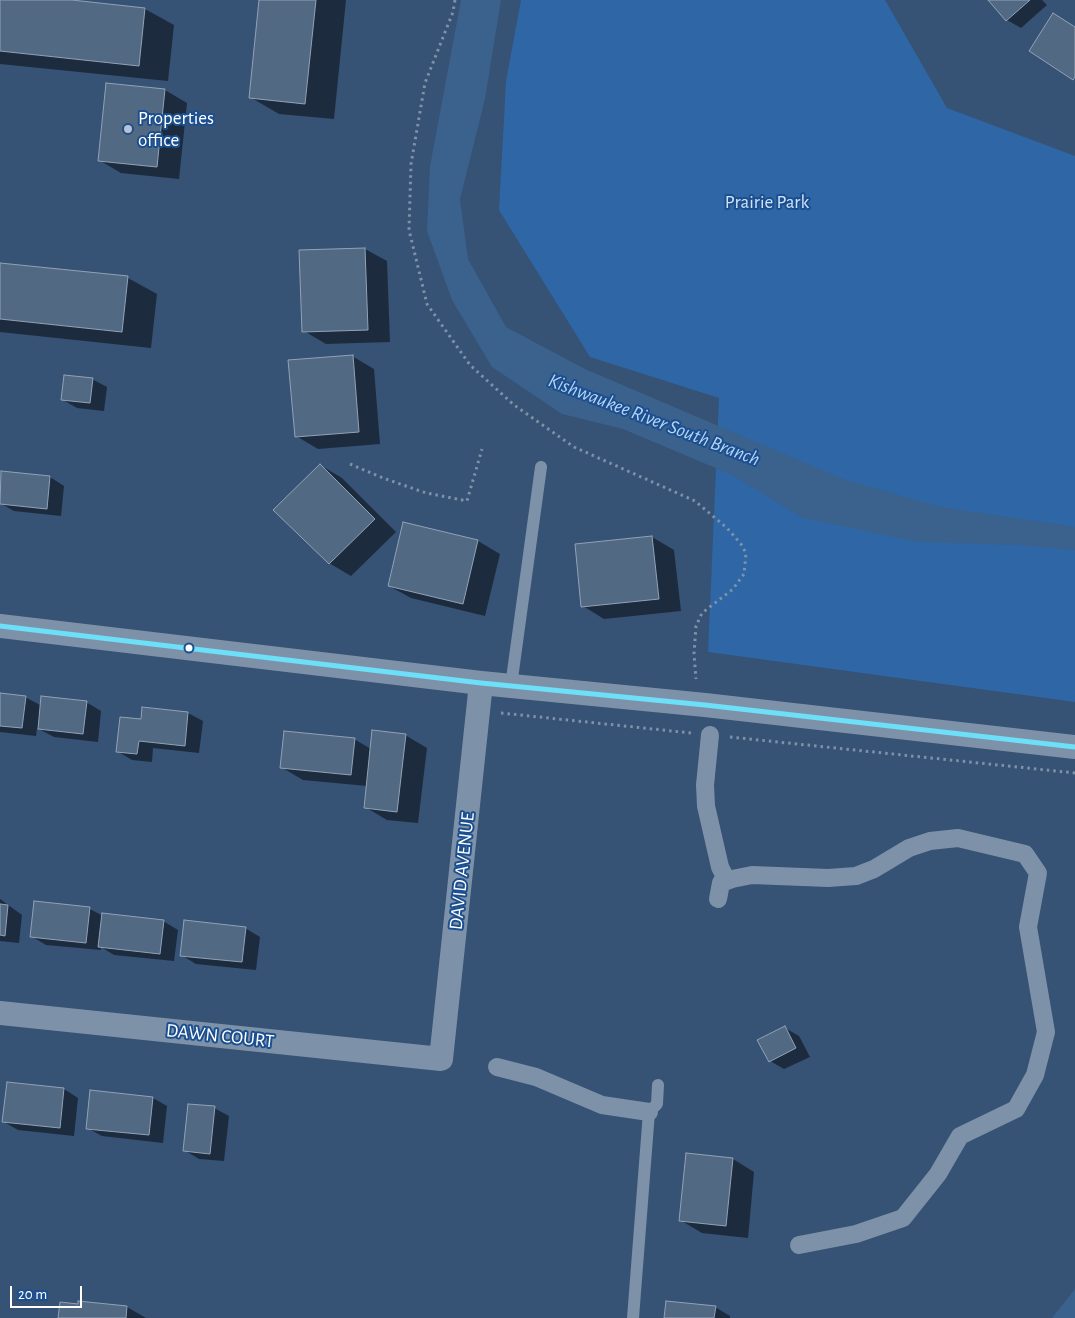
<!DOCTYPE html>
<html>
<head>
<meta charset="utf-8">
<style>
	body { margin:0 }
	#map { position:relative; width:1075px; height:1318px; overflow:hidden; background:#365274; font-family:"Alegreya Sans",sans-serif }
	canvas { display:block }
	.scale { position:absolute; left:10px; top:1286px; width:72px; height:22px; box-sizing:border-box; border:2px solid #fff; border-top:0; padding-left:6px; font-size:15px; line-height:18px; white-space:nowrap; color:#fff; -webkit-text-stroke:4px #1b4f8f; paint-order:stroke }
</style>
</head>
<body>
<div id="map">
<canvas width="1075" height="1318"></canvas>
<div class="scale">20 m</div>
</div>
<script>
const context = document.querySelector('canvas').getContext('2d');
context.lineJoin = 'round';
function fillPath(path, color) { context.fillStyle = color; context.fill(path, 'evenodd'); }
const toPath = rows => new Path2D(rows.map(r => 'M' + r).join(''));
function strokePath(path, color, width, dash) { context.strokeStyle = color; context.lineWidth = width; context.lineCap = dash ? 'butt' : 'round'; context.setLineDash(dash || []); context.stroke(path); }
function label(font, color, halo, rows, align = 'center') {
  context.font = font + ' "Alegreya Sans",sans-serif'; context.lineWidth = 4; context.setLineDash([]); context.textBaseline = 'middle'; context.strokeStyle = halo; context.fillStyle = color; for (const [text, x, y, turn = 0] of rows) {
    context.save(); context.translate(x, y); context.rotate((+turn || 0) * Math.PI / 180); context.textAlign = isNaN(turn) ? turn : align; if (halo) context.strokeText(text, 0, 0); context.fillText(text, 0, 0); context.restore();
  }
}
fillPath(toPath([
	[521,0,885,0,947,108,1075,156,1075,702,708,652,719,398,590,357,499,210,506,81]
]), '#2f66a5');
fillPath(toPath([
	[461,0,501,0,485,99,460,199,468,259,506,327,585,369,843,479,940,507,1075,527,1075,550,1018,545,919,542,803,518,732,475,623,429,562,414,492,367,452,300,427,231,430,166],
	[1075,1289,1075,1318,1052,1318]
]), '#3b618d');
fillPath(toPath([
	[0,0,60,0,145,9,174,25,168,81,0,64],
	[260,0,346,0,334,119,279,114,250,97],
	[989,0,1042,0,1047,5,1021,28,1007,20],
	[107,84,165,90,187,103,179,179,121,173,99,160],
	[365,249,387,261,390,342,326,344,304,331],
	[0,264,128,278,157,294,151,348,0,332],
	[352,356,374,369,380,444,318,449,296,436],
	[92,379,107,387,104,411,77,408,63,400],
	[320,465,342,478,396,532,351,576,329,563],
	[3,472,50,477,64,486,61,516,14,511,0,503],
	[404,524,478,541,500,554,485,616,411,598,389,586],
	[652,537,674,550,681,611,604,619,583,606,576,545],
	[0,694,25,697,42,706,86,702,101,711,98,742,54,737,37,728,36,736,0,732],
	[144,708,188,713,203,721,199,753,153,748,152,762,132,760,117,751,142,720],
	[405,735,427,748,418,823,387,820,365,807,367,786,303,780,281,767,354,739,371,749],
	[0,899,22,915,19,943,0,941],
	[90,909,103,916,163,921,178,930,174,961,114,955,101,947,101,950,46,945,31,936],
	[245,928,260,937,256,970,196,964,181,955],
	[785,1028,799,1036,810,1057,784,1069,770,1061],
	[8,1083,64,1089,78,1098,74,1136,18,1130,4,1122],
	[153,1098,167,1106,163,1143,102,1136,87,1128],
	[214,1108,229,1116,224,1161,199,1159,184,1150],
	[733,1159,754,1172,748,1238,702,1233,680,1220],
	[127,1307,146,1318,59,1318],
	[715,1307,730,1316,730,1318,666,1318]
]), '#0007');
const building = toPath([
	[0,0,72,0,145,8,139,66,0,51,0,0],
	[259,0,316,0,305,104,249,98,259,0],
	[988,0,1030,0,1006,21,988,0],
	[1053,13,1075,27,1075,77,1073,80,1029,51,1053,13],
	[106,83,165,89,157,167,98,161,106,83],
	[365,248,368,330,302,332,299,250,365,248],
	[0,263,128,276,122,332,0,319,0,263],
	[353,355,359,432,295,437,288,360,353,355],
	[64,375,93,378,90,403,61,400,64,375],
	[320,464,375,519,329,564,273,510,320,464],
	[1,471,50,476,47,509,0,504,1,471],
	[403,522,478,540,463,604,388,586,403,522],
	[652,536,659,599,581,607,575,544,652,536],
	[0,693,26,696,22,728,0,726,0,693],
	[41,696,87,701,83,734,38,729,41,696],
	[142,707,188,712,185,746,139,741,137,754,116,752,120,717,141,719,142,707],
	[372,730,406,734,397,812,364,808,372,730],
	[284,731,355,738,351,775,280,768,284,731],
	[34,901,90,907,86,943,30,937,34,901],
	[0,904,8,905,5,936,0,935,0,904],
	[102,913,164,920,160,954,98,947,102,913],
	[184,920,246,927,242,962,180,956,184,920],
	[785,1026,796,1048,769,1062,757,1040,785,1026],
	[7,1082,64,1088,60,1128,2,1122,7,1082],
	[90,1090,153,1097,149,1135,86,1129,90,1090],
	[188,1104,215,1106,210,1154,183,1151,188,1104],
	[686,1153,733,1158,726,1226,679,1221,686,1153],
	[78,1301,127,1306,126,1318,58,1318,60,1302,78,1304,78,1301],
	[666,1301,716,1306,714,1318,664,1318,666,1301]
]);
fillPath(building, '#526984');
strokePath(building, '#92a2b6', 1);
strokePath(toPath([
	[455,0,453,12,425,83,411,164,409,230,427,304,470,365,514,405,574,447,695,501,727,528,741,544,746,553,744,574,733,589,702,613,696,626,694,654,696,679],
	[350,464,383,478,426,493,467,501,482,449],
	[501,713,691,733],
	[730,737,1075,773]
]), '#7d92a8', 3, [2.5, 4]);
strokePath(toPath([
	[511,686,541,467],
	[633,1318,649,1112,657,1104,658,1085]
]), '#7d92a8', 12);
strokePath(toPath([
	[710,735,705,785,706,806,720,867,727,881],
	[718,899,721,883,732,879,752,875,828,878,856,876,874,869,909,848,930,841,958,838,1025,854,1038,873,1028,927,1046,1032,1035,1075,1016,1109,960,1136,938,1174,903,1218,856,1234,799,1245],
	[497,1067,536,1077,602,1105,649,1112]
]), '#7d92a8', 18);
strokePath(toPath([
	[0,626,481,683,705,705,1075,747],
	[0,1013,441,1059,481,683]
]), '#7d92a8', 24);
strokePath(toPath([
	[0,626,481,683,705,705,1075,747]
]), '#6ddff8', 5);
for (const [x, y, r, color] of [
	[128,129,5,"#b9c2ce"],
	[189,648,4.5,"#fff"]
]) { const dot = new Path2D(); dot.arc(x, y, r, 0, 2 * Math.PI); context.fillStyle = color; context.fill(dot); strokePath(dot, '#1b4f8f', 2); }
label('19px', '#fff', '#1b4f8f', [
	["Properties",138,118],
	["office",138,140]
], 'left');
label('19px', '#cfe3fa', '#1b4f8f', [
	["Prairie Park",767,202]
]);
label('19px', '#fff', '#1b4f8f', [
	["DAVID AVENUE",462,871,-84],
	["DAWN COURT",220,1036,6]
]);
label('italic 20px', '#b5d3f5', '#1b4f8f', [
	["Kishwaukee River South Branch",654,420,21]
]);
</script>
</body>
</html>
